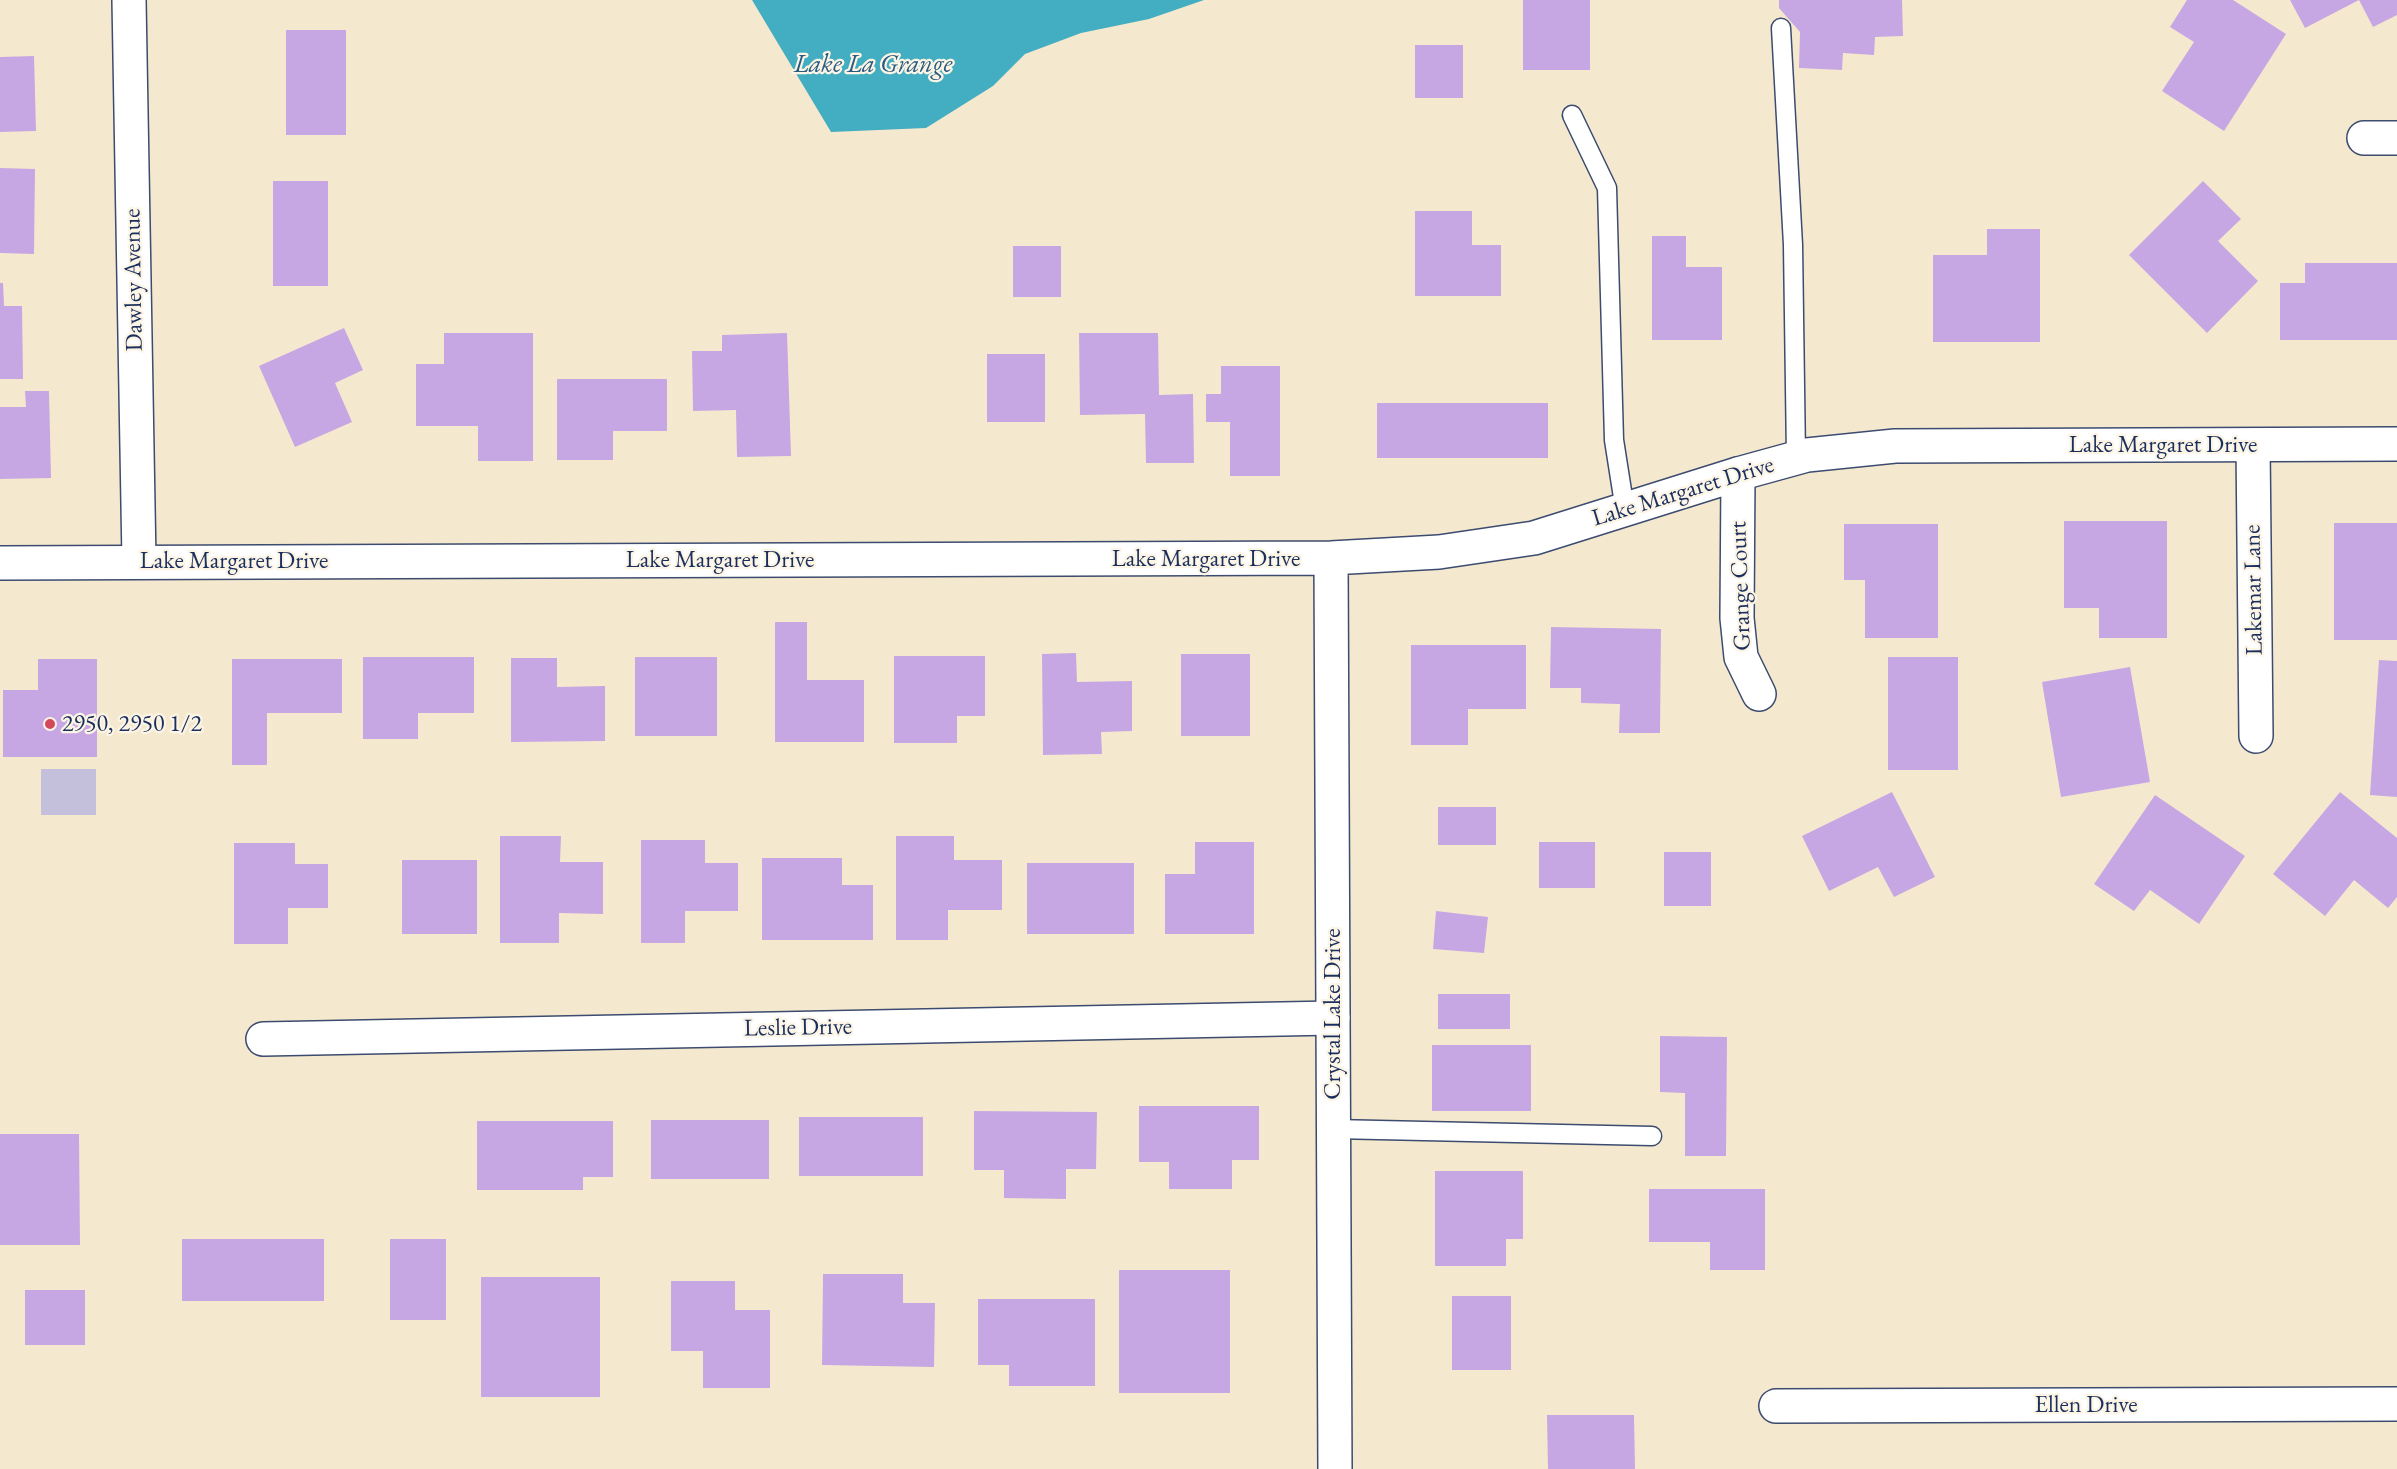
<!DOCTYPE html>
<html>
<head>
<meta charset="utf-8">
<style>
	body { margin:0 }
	canvas { display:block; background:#f4e9ce }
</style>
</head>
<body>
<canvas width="2397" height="1469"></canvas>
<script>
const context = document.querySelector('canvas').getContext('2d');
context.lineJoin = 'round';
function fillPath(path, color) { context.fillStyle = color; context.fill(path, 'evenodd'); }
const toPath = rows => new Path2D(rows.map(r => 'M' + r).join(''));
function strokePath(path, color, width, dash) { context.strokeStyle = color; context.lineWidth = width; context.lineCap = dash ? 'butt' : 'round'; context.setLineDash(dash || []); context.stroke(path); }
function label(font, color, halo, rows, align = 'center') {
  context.font = font + ' "EB Garamond",serif'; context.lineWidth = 4.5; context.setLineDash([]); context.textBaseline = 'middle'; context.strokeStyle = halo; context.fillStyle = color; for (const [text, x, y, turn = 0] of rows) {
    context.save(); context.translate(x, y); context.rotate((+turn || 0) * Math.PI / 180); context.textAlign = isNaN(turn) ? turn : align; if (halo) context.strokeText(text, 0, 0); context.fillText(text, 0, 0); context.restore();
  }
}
fillPath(toPath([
	[41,769,96,769,96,815,41,815]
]), '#c4c0db');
fillPath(toPath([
	[752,0,1204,0,1149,19,1081,33,1025,54,993,86,926,128,831,132]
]), '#43adc2');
fillPath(toPath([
	[1523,0,1590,0,1590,70,1523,70],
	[1779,0,1902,0,1903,36,1875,37,1874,55,1843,53,1842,70,1799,68,1800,32,1779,8],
	[2187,0,2233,0,2286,34,2224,131,2162,91,2194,42,2170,27],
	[2290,0,2359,0,2305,28],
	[2359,0,2397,0,2397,15,2373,27],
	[286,30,346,30,346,135,286,135],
	[1415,45,1463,45,1463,98,1415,98],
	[34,56,36,131,0,132,0,57],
	[0,168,35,169,34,254,0,253],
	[273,181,328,181,328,286,273,286],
	[2203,181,2241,219,2218,241,2258,281,2207,333,2129,255],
	[1415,211,1472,211,1472,245,1501,245,1501,296,1415,296],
	[1987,229,2040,229,2040,342,1933,342,1933,255,1987,255],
	[1652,236,1686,236,1686,267,1722,267,1722,340,1652,340],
	[1013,246,1061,246,1061,297,1013,297],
	[2305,263,2397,263,2397,340,2280,340,2280,283,2305,283],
	[0,283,3,283,4,306,22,306,23,379,0,379],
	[344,328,363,370,335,383,352,422,295,447,259,366],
	[444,333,533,333,533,461,478,461,478,426,416,426,416,364,444,364],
	[787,333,791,456,737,457,736,410,693,411,692,351,722,351,722,335],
	[1079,333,1158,333,1159,395,1193,394,1194,463,1146,463,1145,414,1080,415],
	[987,354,1045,354,1045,422,987,422],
	[1221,366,1280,366,1280,476,1230,476,1230,422,1206,422,1206,394,1221,394],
	[557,379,667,379,667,431,613,431,613,460,557,460],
	[25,391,49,391,51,478,0,479,0,407,26,407],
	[1377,403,1548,403,1548,458,1377,458],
	[2064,521,2167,521,2167,638,2099,638,2099,608,2064,608],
	[2334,523,2397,523,2397,640,2334,640],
	[1844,524,1938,524,1938,638,1865,638,1865,580,1844,580],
	[775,622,807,622,807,680,864,680,864,742,775,742],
	[1551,627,1661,629,1660,733,1619,733,1620,704,1581,703,1581,688,1550,688],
	[1411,645,1526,645,1526,709,1468,709,1468,745,1411,745],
	[1076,653,1077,682,1132,681,1132,731,1101,732,1102,754,1043,755,1042,654],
	[1181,654,1250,654,1250,736,1181,736],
	[894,656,985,656,985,716,957,716,957,743,894,743],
	[363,657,474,657,474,713,418,713,418,739,363,739],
	[635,657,717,657,717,736,635,736],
	[1888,657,1958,657,1958,770,1888,770],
	[511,658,557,658,557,687,605,686,605,741,511,742],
	[38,659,97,659,97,757,3,757,3,690,38,690],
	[232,659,342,659,342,713,267,713,267,765,232,765],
	[2379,660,2397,661,2397,797,2370,795],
	[2130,667,2150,782,2061,797,2042,682],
	[1892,792,1935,877,1894,897,1878,867,1829,891,1802,836],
	[2340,792,2397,838,2397,897,2388,908,2354,880,2325,916,2273,874],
	[2155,795,2245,856,2199,924,2150,890,2134,911,2094,884],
	[1438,807,1496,807,1496,845,1438,845],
	[500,836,561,836,560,862,603,862,603,914,559,913,559,943,500,943],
	[896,836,954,836,954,860,1002,860,1002,910,948,910,948,940,896,940],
	[641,840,705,840,705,863,738,863,738,911,685,911,685,943,641,943],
	[1195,842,1254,842,1254,934,1165,934,1165,874,1195,874],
	[1539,842,1595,842,1595,888,1539,888],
	[234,843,295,843,295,864,328,864,328,908,288,908,288,944,234,944],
	[1664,852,1711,852,1711,906,1664,906],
	[762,858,842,858,842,885,873,885,873,940,762,940],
	[402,860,477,860,477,934,402,934],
	[1027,863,1134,863,1134,934,1027,934],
	[1436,911,1488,917,1484,953,1433,949],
	[1438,994,1510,994,1510,1029,1438,1029],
	[1660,1036,1727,1037,1726,1156,1685,1156,1685,1093,1660,1092],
	[1432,1045,1531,1045,1531,1111,1432,1111],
	[1139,1106,1259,1106,1259,1160,1232,1160,1232,1189,1169,1189,1169,1162,1139,1162],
	[974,1111,1097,1112,1096,1169,1066,1169,1066,1199,1004,1198,1004,1170,974,1170],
	[799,1117,923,1117,923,1176,799,1176],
	[651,1120,769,1120,769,1179,651,1179],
	[477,1121,613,1121,613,1177,583,1177,583,1190,477,1190],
	[0,1134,79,1134,80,1245,0,1245],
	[1435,1171,1523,1171,1523,1239,1506,1239,1506,1266,1435,1266],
	[1649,1189,1765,1189,1765,1270,1710,1270,1710,1242,1649,1242],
	[182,1239,324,1239,324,1301,182,1301],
	[390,1239,446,1239,446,1320,390,1320],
	[1119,1270,1230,1270,1230,1393,1119,1393],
	[823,1274,903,1274,903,1303,935,1303,934,1367,822,1365],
	[481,1277,600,1277,600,1397,481,1397],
	[671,1281,735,1281,735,1310,770,1310,770,1388,703,1388,703,1351,671,1351],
	[25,1290,85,1290,85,1345,25,1345],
	[1452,1296,1511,1296,1511,1370,1452,1370],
	[978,1299,1095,1299,1095,1386,1009,1386,1009,1365,978,1365],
	[1547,1415,1634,1415,1635,1469,1548,1469]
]), '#c7a7e3');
const service = toPath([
	[1781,28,1793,245,1796,458],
	[1572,115,1607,188,1614,440,1625,510],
	[1333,1129,1652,1136]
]);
const minor = toPath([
	[129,0,139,561],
	[2364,138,2397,138],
	[2253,445,2256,736],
	[1738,474,1737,618,1741,657,1759,694],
	[263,1039,1333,1018],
	[1776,1406,2397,1404]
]);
const tertiary = toPath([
	[1331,558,1335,1469],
	[0,563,1331,558,1439,552,1534,538,1738,474,1807,455,1895,446,2397,444]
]);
strokePath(service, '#3c4b6f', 21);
strokePath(minor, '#3c4b6f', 36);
strokePath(tertiary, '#3c4b6f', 36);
strokePath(service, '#fff', 18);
strokePath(minor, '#fff', 33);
strokePath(tertiary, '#fff', 33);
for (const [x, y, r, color] of [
	[50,724,6,"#d1495b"]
]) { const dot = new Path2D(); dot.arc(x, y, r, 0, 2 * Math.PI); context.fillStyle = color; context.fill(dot); strokePath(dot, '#fcf5e5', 2); }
label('24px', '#1b2f5e', '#fcf5e5', [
	["Dawley Avenue",134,280,-91],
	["Lake Margaret Drive",2163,445],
	["Lake Margaret Drive",1683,492,-17],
	["Lake Margaret Drive",1206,559],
	["Lake Margaret Drive",720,560],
	["Lake Margaret Drive",234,561],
	["Grange Court",1741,586,-92],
	["Lakemar Lane",2254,590,-91],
	["Crystal Lake Drive",1333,1014,-90],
	["Leslie Drive",798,1028,-1],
	["Ellen Drive",2086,1405]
]);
label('24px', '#1b2f5e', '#fcf5e5', [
	["2950, 2950 1/2",62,724]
], 'left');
label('italic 26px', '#295b81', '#fcf5e5', [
	["Lake La Grange",873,65]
]);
</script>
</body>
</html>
